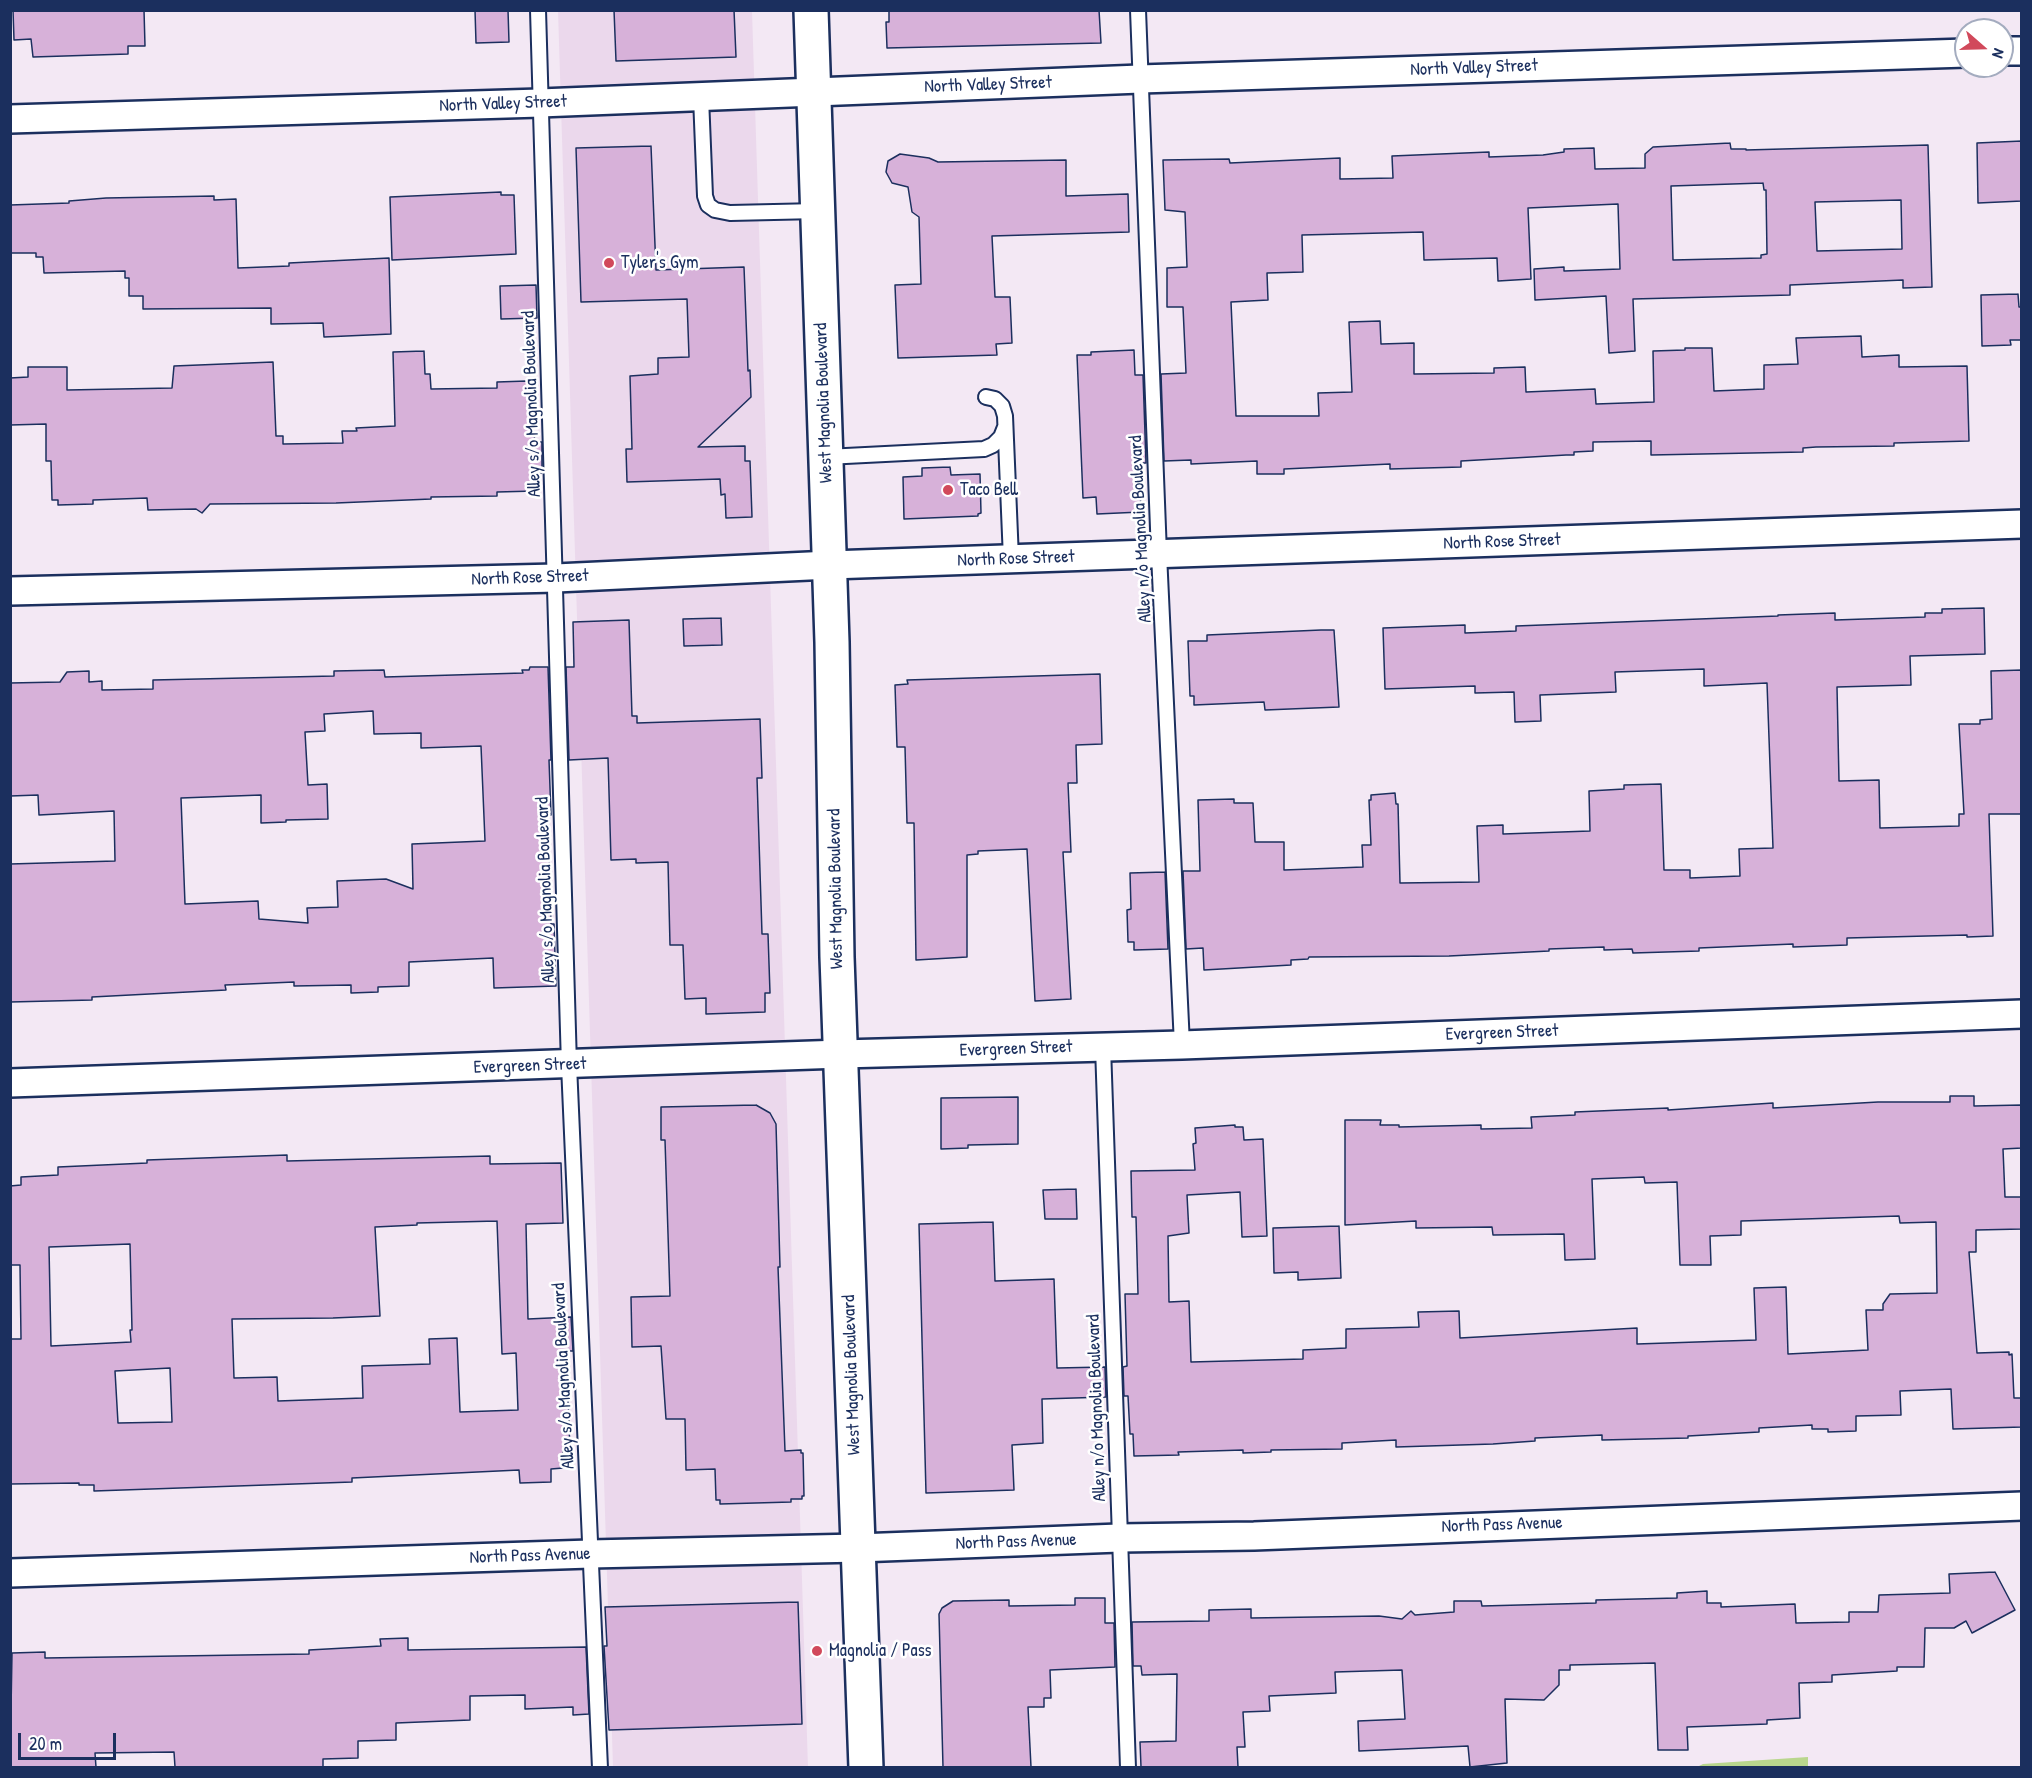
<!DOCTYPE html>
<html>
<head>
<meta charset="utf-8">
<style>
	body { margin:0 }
	#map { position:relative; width:2032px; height:1778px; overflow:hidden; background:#f3e8f4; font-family:"Patrick Hand",sans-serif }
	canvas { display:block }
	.frame { position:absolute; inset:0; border:12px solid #1b2f5e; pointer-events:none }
	.north { position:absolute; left:1954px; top:18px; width:60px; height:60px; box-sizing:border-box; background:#fff; border:2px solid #a4acbf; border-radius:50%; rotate:110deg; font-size:16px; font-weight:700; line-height:24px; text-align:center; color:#1b2f5e }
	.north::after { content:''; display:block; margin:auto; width:21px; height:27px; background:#d1495b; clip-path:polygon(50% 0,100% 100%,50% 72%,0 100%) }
	.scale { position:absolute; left:18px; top:1733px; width:98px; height:27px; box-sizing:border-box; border:3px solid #1b2f5e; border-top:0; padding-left:8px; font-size:18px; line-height:21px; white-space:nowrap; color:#1b2f5e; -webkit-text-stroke:4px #fff; paint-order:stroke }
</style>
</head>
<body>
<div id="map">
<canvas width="2032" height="1778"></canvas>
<div class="frame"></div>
<div class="north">N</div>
<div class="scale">20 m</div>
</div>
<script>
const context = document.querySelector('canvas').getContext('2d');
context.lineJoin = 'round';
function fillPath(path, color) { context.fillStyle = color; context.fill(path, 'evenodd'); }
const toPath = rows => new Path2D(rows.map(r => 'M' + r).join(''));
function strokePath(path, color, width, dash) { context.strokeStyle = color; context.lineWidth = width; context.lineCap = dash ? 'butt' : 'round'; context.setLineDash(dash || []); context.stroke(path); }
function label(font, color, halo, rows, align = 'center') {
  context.font = font + ' "Patrick Hand",sans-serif'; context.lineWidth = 5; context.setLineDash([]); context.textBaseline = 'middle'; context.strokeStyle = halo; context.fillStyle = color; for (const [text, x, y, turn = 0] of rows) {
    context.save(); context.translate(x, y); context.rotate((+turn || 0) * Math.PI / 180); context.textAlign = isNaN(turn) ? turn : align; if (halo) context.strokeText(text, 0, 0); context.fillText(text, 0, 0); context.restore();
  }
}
fillPath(toPath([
	[558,11,752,11,808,1767,613,1767]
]), '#ebd8ec');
fillPath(toPath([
	[1808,1757,1808,1767,1697,1767,1703,1764]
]), '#b9d68d');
const building = toPath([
	[13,10,144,10,145,46,128,46,128,54,33,57,31,39,14,40,13,10],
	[475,10,508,10,509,42,476,43,475,10],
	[614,10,734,10,736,57,616,61,614,10],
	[889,10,1099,10,1101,43,887,48,886,22,889,22,889,10],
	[2022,141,2022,201,1978,203,1977,143,2022,141],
	[1730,143,1731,149,1746,149,1746,150,1928,145,1932,287,1903,288,1903,280,1790,285,1790,295,1633,299,1635,351,1609,353,1606,296,1535,300,1534,269,1564,267,1564,271,1620,269,1618,204,1528,208,1531,279,1498,281,1497,258,1424,260,1423,232,1302,235,1303,272,1267,273,1268,300,1231,302,1236,416,1319,416,1318,393,1352,392,1349,322,1380,321,1381,344,1414,343,1414,374,1494,373,1494,368,1525,367,1526,392,1595,389,1596,404,1654,402,1653,351,1685,350,1685,348,1712,348,1714,391,1764,389,1764,365,1798,364,1796,338,1861,336,1862,357,1899,355,1899,367,1967,366,1969,441,1894,443,1894,446,1816,447,1803,448,1803,452,1651,455,1651,441,1593,442,1593,451,1574,452,1574,455,1566,455,1461,461,1461,467,1390,469,1390,464,1284,469,1284,474,1257,474,1257,461,1191,464,1191,460,1164,461,1161,374,1186,373,1183,307,1167,307,1167,268,1187,267,1185,212,1165,210,1163,160,1229,159,1230,163,1340,158,1340,179,1393,178,1392,156,1489,152,1489,157,1543,155,1564,152,1564,149,1594,148,1595,169,1645,168,1645,154,1653,147,1730,143],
	[1763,183,1764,190,1766,190,1767,254,1761,255,1761,258,1673,260,1671,186,1763,183],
	[1901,200,1902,249,1817,251,1815,202,1901,200],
	[651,146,656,270,744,267,748,371,750,370,751,397,698,447,745,446,745,461,750,461,752,517,726,518,725,494,721,495,720,479,627,482,626,449,632,449,630,376,658,374,658,358,689,357,687,299,581,302,576,148,651,146],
	[900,154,929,158,938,162,1066,160,1066,196,1128,194,1129,232,992,236,995,297,1010,297,1012,343,996,344,997,355,898,358,895,285,921,284,919,217,912,212,908,187,892,183,886,172,888,161,900,154],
	[501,192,501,195,514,195,516,254,392,260,390,197,501,192],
	[214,196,214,200,236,199,238,268,289,266,289,263,389,258,391,334,324,337,323,323,271,324,271,308,143,309,143,296,129,296,129,278,125,278,125,271,44,273,43,257,36,257,36,253,10,253,10,205,69,203,69,201,106,198,214,196],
	[536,285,537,318,501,319,500,286,536,285],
	[2018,294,2019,307,2022,307,2022,340,2010,340,2011,345,1982,346,1981,295,2018,294],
	[1134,350,1135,375,1143,375,1146,463,1139,463,1141,512,1097,514,1096,497,1083,498,1077,355,1091,355,1091,352,1134,350],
	[424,351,425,374,430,374,431,389,497,388,497,382,527,381,529,420,532,420,535,442,542,442,542,473,535,473,535,491,497,492,497,496,431,497,431,499,336,503,210,504,202,513,196,509,148,510,147,498,93,500,93,504,58,505,58,500,52,500,51,461,46,461,46,424,10,425,10,378,28,377,28,367,67,367,67,390,172,388,174,366,273,362,276,436,283,436,283,444,343,443,342,431,357,431,356,428,395,426,393,352,424,351],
	[950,467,951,475,980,474,981,513,978,514,978,516,904,519,903,477,922,476,922,468,950,467],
	[1984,608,1985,654,1910,656,1911,685,1837,687,1839,781,1879,780,1880,828,1959,826,1959,814,1964,814,1959,724,1980,724,1980,720,1992,719,1991,671,2022,670,2022,814,1989,814,1993,936,1967,937,1967,935,1847,938,1847,945,1793,947,1793,944,1699,948,1699,951,1633,953,1632,949,1604,950,1604,947,1549,949,1549,951,1449,956,1309,957,1308,959,1291,960,1291,965,1204,970,1203,948,1186,949,1183,871,1200,871,1198,800,1234,799,1234,803,1253,803,1255,842,1284,842,1284,870,1363,867,1362,845,1371,845,1369,800,1371,800,1371,795,1395,793,1396,804,1398,804,1400,883,1479,882,1477,826,1503,825,1503,834,1590,831,1589,791,1624,789,1624,785,1661,784,1664,870,1690,870,1690,878,1740,876,1739,849,1773,848,1767,683,1704,686,1704,669,1615,672,1616,692,1540,695,1541,721,1515,722,1514,692,1475,693,1475,686,1385,689,1383,628,1465,625,1465,633,1516,631,1516,626,1778,616,1778,615,1835,613,1835,620,1925,617,1925,613,1942,613,1942,609,1984,608],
	[721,618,722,645,684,646,683,619,721,618],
	[629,620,632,716,637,716,637,723,760,719,762,778,757,778,762,934,768,934,770,993,765,993,765,1012,706,1014,706,998,685,999,683,945,670,945,668,862,636,863,636,859,611,860,608,758,569,760,566,667,574,667,573,622,629,620],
	[1321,630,1334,630,1339,707,1265,710,1264,702,1194,705,1194,696,1190,696,1188,641,1207,641,1207,635,1321,630],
	[530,667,548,667,551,760,549,760,551,815,548,815,551,924,554,924,556,986,494,988,493,958,409,962,409,986,378,987,378,992,351,993,351,985,294,986,294,982,225,985,226,990,92,997,92,1000,10,1002,10,864,115,861,114,811,39,815,38,795,10,796,10,683,60,682,67,672,89,671,89,682,102,681,102,690,153,689,153,680,334,676,334,671,384,670,385,677,523,673,522,670,529,670,530,667],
	[373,711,374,734,421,733,421,748,481,746,485,841,412,844,413,889,386,879,337,881,338,907,307,908,308,923,259,919,258,901,185,904,181,798,261,795,261,823,286,822,286,820,328,819,327,784,308,785,305,732,325,731,324,714,373,711],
	[1100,674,1102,744,1076,745,1077,783,1068,783,1071,852,1063,852,1071,999,1035,1001,1027,849,978,851,978,854,967,855,967,957,916,960,914,823,907,823,905,747,897,747,895,685,908,684,907,680,1100,674],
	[1165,872,1168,949,1134,950,1134,942,1128,942,1127,910,1131,909,1130,873,1165,872],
	[1950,1096,1974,1096,1974,1106,2022,1105,2022,1148,2003,1149,2005,1197,2022,1197,2022,1229,1976,1230,1976,1252,1969,1252,1977,1353,2009,1352,2009,1355,2012,1354,2014,1398,2022,1398,2022,1427,1953,1429,1951,1389,1900,1391,1901,1415,1856,1416,1856,1431,1828,1432,1828,1429,1812,1429,1812,1425,1759,1428,1759,1432,1688,1436,1688,1438,1602,1440,1602,1435,1535,1438,1535,1441,1493,1444,1396,1447,1396,1440,1342,1443,1342,1449,1271,1450,1271,1452,1243,1453,1243,1450,1178,1452,1179,1455,1134,1456,1133,1434,1130,1434,1128,1396,1124,1396,1123,1367,1127,1366,1125,1294,1138,1294,1136,1217,1132,1217,1131,1171,1195,1170,1193,1144,1196,1143,1195,1128,1235,1125,1235,1127,1243,1127,1244,1140,1263,1139,1267,1236,1242,1237,1240,1192,1187,1195,1189,1233,1168,1236,1169,1302,1189,1301,1191,1362,1303,1359,1303,1350,1346,1348,1346,1329,1419,1327,1418,1312,1459,1311,1460,1338,1637,1328,1637,1344,1756,1340,1754,1288,1786,1287,1788,1354,1868,1350,1866,1310,1883,1310,1883,1304,1890,1294,1937,1293,1936,1222,1900,1223,1899,1216,1741,1221,1741,1235,1710,1236,1711,1265,1680,1265,1677,1182,1645,1183,1644,1177,1592,1179,1595,1259,1565,1260,1564,1234,1493,1235,1492,1227,1416,1228,1416,1221,1345,1225,1345,1120,1381,1120,1380,1125,1399,1125,1399,1127,1481,1125,1481,1129,1532,1128,1531,1117,1575,1115,1575,1112,1668,1108,1668,1110,1773,1103,1773,1108,1878,1102,1950,1102,1950,1096],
	[1018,1097,1018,1144,968,1145,968,1148,941,1149,941,1098,1018,1097],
	[756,1105,770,1113,776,1124,780,1267,778,1267,785,1451,801,1450,801,1453,803,1453,804,1496,802,1496,802,1499,791,1499,791,1502,720,1504,720,1500,716,1500,715,1469,686,1470,685,1419,666,1419,661,1346,632,1347,631,1297,670,1296,665,1140,661,1140,661,1107,756,1105],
	[287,1155,287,1161,490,1156,490,1164,561,1163,563,1223,526,1224,528,1319,571,1317,573,1351,566,1351,570,1450,563,1450,563,1468,551,1469,551,1482,520,1483,519,1470,352,1478,352,1482,94,1491,94,1485,79,1485,79,1483,10,1484,10,1339,21,1339,20,1265,10,1265,10,1186,21,1185,21,1177,58,1175,58,1167,147,1163,147,1160,287,1155],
	[497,1221,502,1354,516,1353,518,1410,460,1412,457,1338,429,1339,430,1364,362,1366,363,1398,278,1401,277,1377,234,1378,232,1319,333,1318,380,1316,375,1227,417,1225,417,1223,497,1221],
	[130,1244,132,1330,130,1330,131,1342,51,1346,49,1247,130,1244],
	[170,1368,172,1422,118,1423,115,1371,170,1368],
	[1076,1189,1077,1219,1045,1219,1043,1190,1076,1189],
	[993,1222,995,1281,1054,1279,1057,1368,1105,1367,1106,1397,1042,1399,1043,1443,1012,1445,1014,1490,926,1493,919,1224,993,1222],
	[1339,1226,1341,1278,1298,1280,1298,1272,1274,1273,1273,1228,1339,1226],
	[1995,1572,2015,1610,1972,1633,1966,1621,1954,1628,1925,1628,1924,1667,1897,1667,1897,1671,1832,1675,1832,1682,1799,1683,1800,1718,1767,1720,1767,1724,1687,1727,1688,1750,1658,1750,1655,1663,1570,1665,1570,1670,1559,1670,1559,1685,1544,1700,1505,1699,1507,1763,1470,1767,1468,1746,1359,1751,1358,1721,1405,1719,1402,1670,1335,1672,1336,1693,1269,1696,1270,1711,1243,1712,1245,1747,1237,1747,1238,1767,1141,1767,1140,1742,1176,1741,1177,1674,1142,1675,1141,1666,1133,1666,1132,1622,1209,1621,1209,1610,1251,1609,1251,1618,1379,1616,1402,1619,1411,1611,1415,1615,1454,1612,1454,1601,1481,1601,1482,1606,1596,1603,1596,1600,1677,1598,1677,1593,1707,1591,1707,1603,1721,1603,1721,1607,1795,1604,1796,1623,1849,1622,1849,1612,1878,1612,1879,1595,1950,1593,1949,1574,1995,1572],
	[1075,1598,1105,1598,1105,1623,1114,1623,1115,1667,1050,1670,1051,1698,1044,1698,1044,1707,1028,1707,1031,1767,943,1767,939,1614,942,1608,953,1601,1009,1600,1009,1606,1075,1605,1075,1598],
	[798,1602,802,1724,609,1730,604,1646,607,1646,605,1607,798,1602],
	[408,1638,408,1650,586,1647,589,1714,573,1715,573,1707,525,1709,525,1695,470,1696,470,1720,396,1723,396,1740,358,1741,358,1758,323,1759,323,1767,175,1767,174,1752,95,1753,96,1767,10,1767,12,1653,45,1652,45,1658,309,1654,309,1650,381,1646,380,1639,408,1638]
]);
fillPath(building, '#d7b1d9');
strokePath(building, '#1b2f5e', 1.5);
const service = toPath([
	[538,10,569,1065,600,1768],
	[1138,10,1159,554,1182,1045],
	[701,97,705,196,708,205,715,210,730,213,818,211],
	[986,397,995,399,1002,406,1005,416,1011,559],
	[826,457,984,449,993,445,1001,437,1005,427],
	[1103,1047,1128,1768]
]);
const minor = toPath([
	[2002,51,2022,51],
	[10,119,540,103,1140,79,1966,53],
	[10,591,556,578,830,565,2022,524],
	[10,1083,841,1054,1182,1045,2022,1014],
	[10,1573,590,1554,858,1548,1119,1538,1254,1536,2022,1506]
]);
const secondary = toPath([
	[811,10,832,642,837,957,866,1768]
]);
strokePath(service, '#1b2f5e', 18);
strokePath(minor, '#1b2f5e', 32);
strokePath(secondary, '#1b2f5e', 38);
strokePath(service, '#fff', 14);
strokePath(minor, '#fff', 27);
strokePath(secondary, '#fff', 33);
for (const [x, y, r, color] of [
	[609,263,6,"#d1495b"],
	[948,490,6,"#d1495b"],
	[817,1651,6,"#d1495b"]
]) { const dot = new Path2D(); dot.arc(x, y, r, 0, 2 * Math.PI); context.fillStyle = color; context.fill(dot); strokePath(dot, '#fff', 2); }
label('18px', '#1b2f5e', '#fff', [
	["North Valley Street",1474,68,-2],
	["North Valley Street",988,85,-2],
	["North Valley Street",503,104,-2],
	["West Magnolia Boulevard",824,403,-92],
	["Alley s/o Magnolia Boulevard",532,404,-92],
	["Alley n/o Magnolia Boulevard",1141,529,-93],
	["North Rose Street",1502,542,-2],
	["North Rose Street",1016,559,-2],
	["North Rose Street",530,578,-2],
	["West Magnolia Boulevard",836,889,-91],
	["Alley s/o Magnolia Boulevard",546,890,-92],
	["Evergreen Street",1502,1033,-2],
	["Evergreen Street",1016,1049,-2],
	["Evergreen Street",530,1066,-2],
	["West Magnolia Boulevard",852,1375,-92],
	["Alley s/o Magnolia Boulevard",564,1376,-93],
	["Alley n/o Magnolia Boulevard",1097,1408,-92],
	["North Pass Avenue",1502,1525,-2],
	["North Pass Avenue",1016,1542,-2],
	["North Pass Avenue",530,1556,-2]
]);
label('18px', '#1b2f5e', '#fff', [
	["Tyler's Gym",621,263],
	["Taco Bell",960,490],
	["Magnolia / Pass",829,1651]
], 'left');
</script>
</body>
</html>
